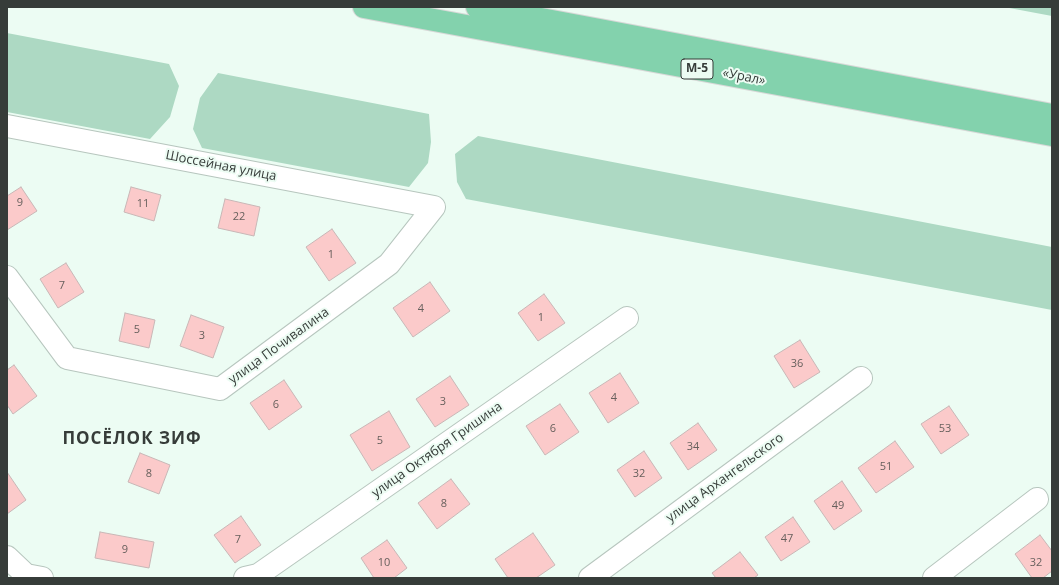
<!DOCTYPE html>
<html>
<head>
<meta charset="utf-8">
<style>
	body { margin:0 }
	#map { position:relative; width:1059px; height:585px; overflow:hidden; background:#ecfcf3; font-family:"Open Sans",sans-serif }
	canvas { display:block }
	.frame { position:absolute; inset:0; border:8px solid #363c39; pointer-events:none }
</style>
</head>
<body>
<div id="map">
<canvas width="1059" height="585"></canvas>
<div class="frame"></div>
</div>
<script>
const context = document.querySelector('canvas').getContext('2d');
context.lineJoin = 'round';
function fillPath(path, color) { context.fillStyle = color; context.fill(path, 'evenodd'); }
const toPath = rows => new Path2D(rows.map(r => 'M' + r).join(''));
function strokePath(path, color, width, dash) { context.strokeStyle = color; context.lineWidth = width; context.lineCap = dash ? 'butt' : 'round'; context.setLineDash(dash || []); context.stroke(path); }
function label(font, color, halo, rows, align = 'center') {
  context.font = font + ' "Open Sans",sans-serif'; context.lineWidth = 4; context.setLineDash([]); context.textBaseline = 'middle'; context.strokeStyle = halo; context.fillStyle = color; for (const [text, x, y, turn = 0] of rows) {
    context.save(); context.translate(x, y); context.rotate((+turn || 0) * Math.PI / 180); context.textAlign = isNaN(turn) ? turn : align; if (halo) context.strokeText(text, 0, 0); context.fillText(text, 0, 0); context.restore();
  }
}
fillPath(toPath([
	[1004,7,1052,7,1052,16],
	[7,33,169,64,179,86,170,117,150,139,7,112],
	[218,73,429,114,431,142,428,163,409,187,202,148,193,129,200,98],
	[478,136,1052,247,1052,310,466,199,457,182,455,154]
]), '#add9c3');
const building = toPath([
	[21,187,37,211,7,230,7,196,21,187],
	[131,187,161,195,154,221,124,212,131,187],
	[225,199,260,207,254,236,218,228,225,199],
	[332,229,356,263,329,281,306,247,332,229],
	[66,263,84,292,58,308,40,279,66,263],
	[430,282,450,311,413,337,393,308,430,282],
	[544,294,565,323,538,341,518,313,544,294],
	[125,313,155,320,149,348,119,341,125,313],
	[191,315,224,327,213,358,180,346,191,315],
	[800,340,820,372,794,388,774,356,800,340],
	[14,365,37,396,13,414,7,405,7,370,14,365],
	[620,373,639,403,608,423,589,393,620,373],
	[450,376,469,405,435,427,416,399,450,376],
	[284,380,302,407,269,430,250,403,284,380],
	[560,404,579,432,545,455,526,426,560,404],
	[949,406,969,435,941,454,921,424,949,406],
	[389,411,410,447,372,471,350,435,389,411],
	[698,423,717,450,688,470,670,443,698,423],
	[895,441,914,467,876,493,858,468,895,441],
	[644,451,662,478,635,497,617,470,644,451],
	[140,453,170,465,159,494,128,482,140,453],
	[7,472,26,500,7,514,7,472],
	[451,479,470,504,437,529,418,503,451,479],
	[842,481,862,511,834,530,814,501,842,481],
	[241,516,261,545,235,563,214,535,241,516],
	[793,517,810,542,781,561,765,537,793,517],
	[100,532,154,542,149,568,95,558,100,532],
	[533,533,555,565,536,578,508,578,495,559,533,533],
	[1040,535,1052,551,1052,571,1043,578,1032,578,1015,554,1040,535],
	[387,540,407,568,394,578,374,578,361,558,387,540],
	[740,552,758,575,754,578,716,578,712,573,740,552]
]);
fillPath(building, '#fbcaca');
strokePath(building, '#c8b7b6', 1);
const street = toPath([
	[7,126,434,207,389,264,220,389,67,358,7,277],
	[7,557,26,575,42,578],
	[245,578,258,575,627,318],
	[590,578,861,378],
	[934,578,1037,499]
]);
const highway = toPath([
	[364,7,1052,135],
	[477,7,1052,115]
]);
strokePath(street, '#b7c6be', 24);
strokePath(highway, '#d7d8d7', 24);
strokePath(street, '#fff', 22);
strokePath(highway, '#83d2ad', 22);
label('11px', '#67605d', null, [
	["9",20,203],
	["11",143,204],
	["22",239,217],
	["1",331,255],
	["7",62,286],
	["4",421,309],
	["1",541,318],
	["5",137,330],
	["3",202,336],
	["36",797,364],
	["4",614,398],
	["3",443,402],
	["6",276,405],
	["6",553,429],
	["53",945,429],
	["5",380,441],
	["34",693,447],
	["51",886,467],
	["8",149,474],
	["32",639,474],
	["8",444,504],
	["49",838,506],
	["47",787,539],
	["7",238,540],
	["9",125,550],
	["10",384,563],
	["32",1036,563]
]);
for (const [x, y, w] of [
	[697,69,32]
]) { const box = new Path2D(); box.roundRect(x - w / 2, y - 10, w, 20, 3); context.fillStyle = '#ecfcf3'; context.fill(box); strokePath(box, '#363c39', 1); }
label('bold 12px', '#363c39', null, [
	["М-5",697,69]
]);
label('13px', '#363c39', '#ecfcf3', [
	["«Урал»",744,77,11],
	["Шоссейная улица",221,166,11],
	["улица Почивалина",279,346,-36],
	["улица Октября Гришина",437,450,-35],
	["улица Архангельского",725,478,-36]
]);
context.letterSpacing = '1px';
label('bold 17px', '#363c39', '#ecfcf3', [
	["ПОСЁЛОК ЗИФ",132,439]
]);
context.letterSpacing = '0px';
</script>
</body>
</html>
